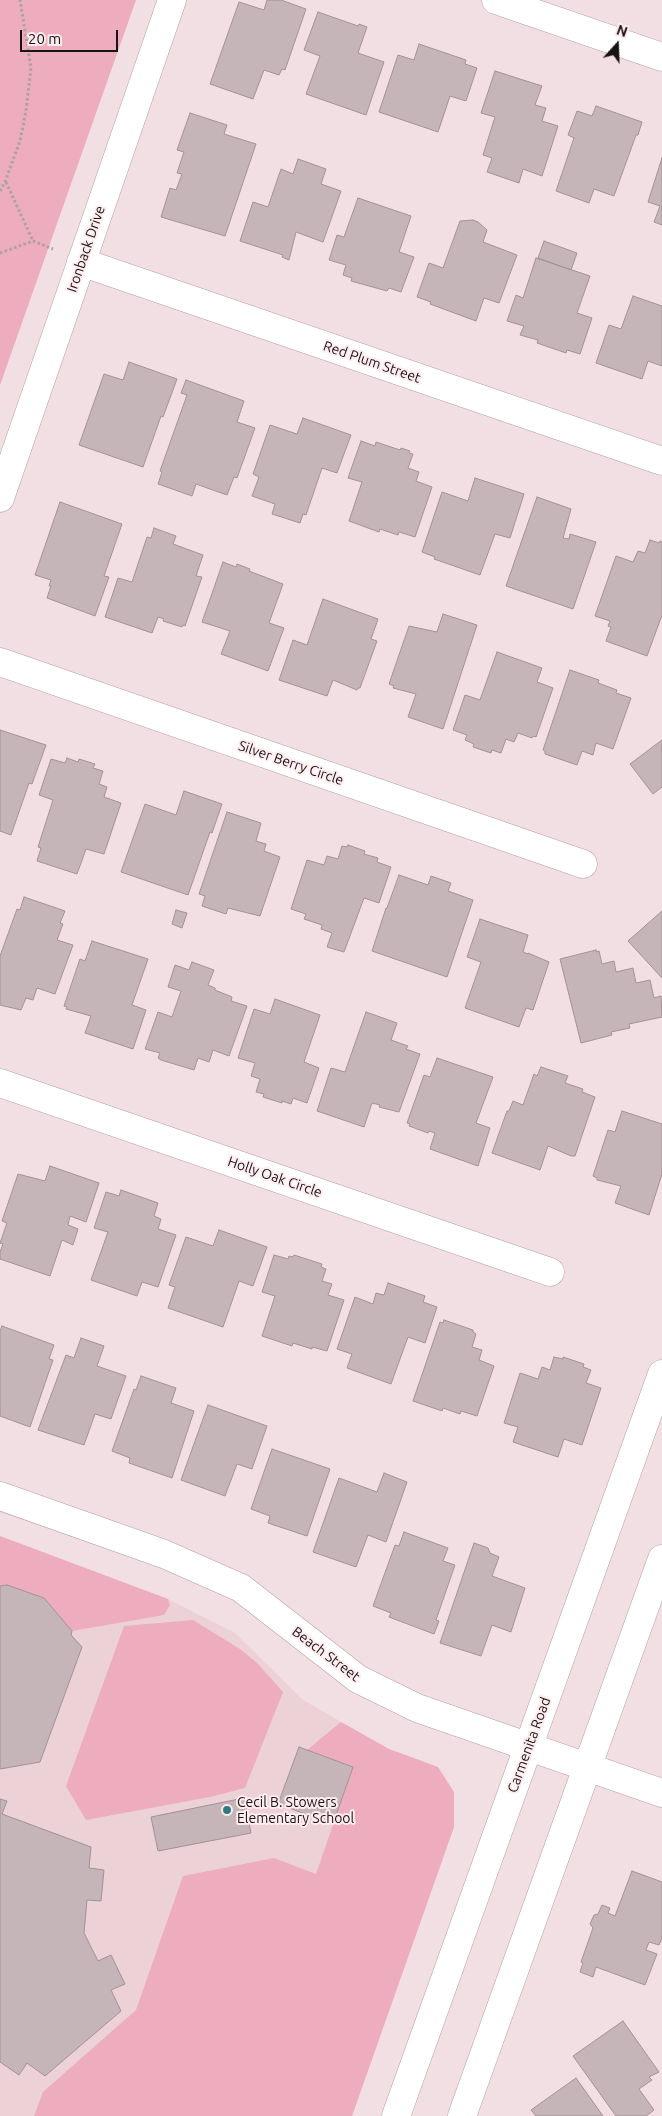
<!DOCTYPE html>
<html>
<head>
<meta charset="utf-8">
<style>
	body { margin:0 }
	#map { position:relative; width:662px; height:2116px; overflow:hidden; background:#f1dfe4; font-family:Ubuntu,sans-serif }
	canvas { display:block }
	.north { position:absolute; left:592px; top:20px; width:50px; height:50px; -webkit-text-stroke:4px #ffecf1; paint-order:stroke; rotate:20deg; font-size:14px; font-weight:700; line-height:20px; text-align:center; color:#191314 }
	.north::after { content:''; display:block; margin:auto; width:18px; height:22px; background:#191314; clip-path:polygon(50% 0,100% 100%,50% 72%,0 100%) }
	.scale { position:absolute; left:20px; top:30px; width:98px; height:22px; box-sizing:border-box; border:2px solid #191314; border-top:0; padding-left:6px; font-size:15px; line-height:18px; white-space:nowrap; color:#191314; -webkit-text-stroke:4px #ffecf1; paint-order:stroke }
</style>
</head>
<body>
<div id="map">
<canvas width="662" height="2116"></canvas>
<div class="north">N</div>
<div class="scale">20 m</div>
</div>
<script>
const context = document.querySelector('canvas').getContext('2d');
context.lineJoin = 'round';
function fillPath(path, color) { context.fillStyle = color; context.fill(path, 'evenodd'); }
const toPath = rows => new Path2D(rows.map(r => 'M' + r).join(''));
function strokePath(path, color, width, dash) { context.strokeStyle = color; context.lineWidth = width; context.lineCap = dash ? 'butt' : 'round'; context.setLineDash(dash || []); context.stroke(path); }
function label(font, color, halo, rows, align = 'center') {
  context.font = font + ' Ubuntu,sans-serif'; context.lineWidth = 4; context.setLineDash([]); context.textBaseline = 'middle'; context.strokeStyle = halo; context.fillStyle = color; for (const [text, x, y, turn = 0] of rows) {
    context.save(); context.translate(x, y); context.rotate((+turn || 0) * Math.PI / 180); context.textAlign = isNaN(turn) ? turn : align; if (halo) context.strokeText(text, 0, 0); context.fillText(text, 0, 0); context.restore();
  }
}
fillPath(toPath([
	[0,1536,168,1599,235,1633,303,1700,389,1749,438,1767,454,1792,454,1827,352,2116,0,2116]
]), '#ecd1d7');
fillPath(toPath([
	[0,0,136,0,0,385],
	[0,1536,168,1599,170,1605,164,1615,72,1631,44,1598,7,1585,0,1586],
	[193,1620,240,1649,257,1663,283,1692,245,1788,210,1797,86,1820,66,1786,124,1626],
	[341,1722,389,1749,438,1767,454,1792,454,1827,352,2116,34,2116,43,2092,136,2010,183,1876,274,1858,316,1874,353,1767,307,1750]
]), '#edadbe');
const building = toPath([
	[267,0,281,0,306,9,285,70,282,69,279,75,264,70,253,99,210,84,239,2,264,10,267,0],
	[318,12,358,26,359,24,367,27,358,53,384,62,366,115,306,94,320,56,304,50,318,12],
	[419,44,466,60,465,64,477,68,466,101,450,96,438,132,379,112,398,55,414,60,419,44],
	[495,71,542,86,535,105,546,108,542,121,558,126,542,176,523,169,519,183,487,172,492,158,483,155,495,117,481,113,495,71],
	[596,106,642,122,638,135,636,135,614,196,594,189,589,203,556,191,574,138,568,135,577,111,592,116,596,106],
	[190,113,227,125,224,134,256,144,225,236,161,217,170,188,176,190,182,174,177,173,184,152,177,150,190,113],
	[662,158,662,225,654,222,660,206,648,202,662,158],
	[298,159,326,169,321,184,341,191,323,242,296,232,289,260,282,257,283,255,240,241,253,202,268,207,281,169,293,174,298,159],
	[358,198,411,216,399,252,414,257,401,292,389,288,387,291,351,281,352,278,343,275,346,265,329,260,337,235,344,237,358,198],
	[473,220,478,222,487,230,483,242,517,255,499,303,484,298,476,321,430,304,431,302,417,297,429,263,443,268,460,221,473,220],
	[544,241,577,253,571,270,538,258,544,241],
	[536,258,590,276,577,313,592,318,580,354,567,350,566,353,537,343,538,340,520,335,524,326,507,321,516,295,523,298,536,258],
	[633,296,662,306,662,366,648,361,642,379,596,363,609,325,621,329,633,296],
	[129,362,177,379,163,417,161,416,143,467,79,445,104,374,123,380,129,362],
	[186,380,244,401,237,422,255,428,237,478,234,477,227,495,196,484,192,496,158,484,162,472,160,471,187,395,181,393,186,380],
	[303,418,351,435,337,473,322,468,306,515,303,514,300,523,272,514,275,504,252,496,259,477,253,474,270,425,297,434,303,418],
	[361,441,375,446,376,442,400,450,401,448,410,451,409,453,413,454,408,468,419,472,416,481,432,487,415,537,399,532,398,535,380,529,379,532,349,521,362,482,348,478,361,441],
	[475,478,524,494,510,538,495,534,480,575,434,559,435,557,422,552,442,492,468,501,475,478],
	[537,497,571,509,563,538,569,539,570,534,596,542,573,609,506,586,537,497],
	[60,502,122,524,104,576,109,577,95,616,47,598,51,586,49,586,51,580,35,575,60,502],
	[154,528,176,536,173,544,203,555,196,576,202,577,185,626,183,625,182,627,163,621,164,619,158,617,152,633,105,617,118,578,132,582,147,537,151,538,154,528],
	[650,540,659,543,660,541,662,542,662,615,647,656,606,641,611,627,608,626,610,621,595,616,616,556,633,562,638,551,645,553,650,540],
	[223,562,236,567,237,564,250,569,249,571,283,584,269,623,284,628,268,671,221,654,230,631,202,622,223,562],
	[323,599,378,619,371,639,377,641,360,688,358,688,357,690,333,680,327,696,279,680,293,640,307,645,323,599],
	[443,614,477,625,443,729,408,717,416,694,393,688,394,686,389,684,409,626,437,632,443,614],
	[497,652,542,668,537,682,553,688,536,737,533,736,532,738,518,733,514,742,506,739,501,753,492,750,491,753,473,747,474,744,465,740,467,735,453,730,465,695,480,700,497,652],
	[570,670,599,680,598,683,617,690,616,693,631,698,613,749,596,743,593,755,582,751,577,765,545,754,545,751,543,750,570,670],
	[0,730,46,745,32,784,29,783,11,835,0,831,0,730],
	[662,740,662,787,653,794,630,764,662,740],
	[67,758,78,762,79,759,95,764,93,768,103,771,99,784,107,787,104,797,121,803,104,854,86,849,77,874,37,861,41,848,38,847,53,800,39,795,51,759,65,763,67,758],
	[184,791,222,804,212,833,210,832,188,895,121,872,145,804,176,815,184,791],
	[227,812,261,823,256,841,266,844,264,851,280,857,260,916,228,908,226,914,202,906,205,896,199,894,227,812],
	[348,845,365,851,364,854,378,858,377,862,391,867,379,903,364,898,344,952,327,947,332,933,321,929,322,925,304,919,306,914,291,909,307,860,324,865,327,856,338,859,342,846,347,847,348,845],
	[399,875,428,885,431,876,451,883,448,891,473,900,447,977,372,951,386,908,387,908,399,875],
	[24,897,65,911,60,923,63,924,57,940,73,945,55,994,37,988,33,1000,26,998,21,1010,0,1005,0,956,17,909,20,910,24,897],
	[176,910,187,913,182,928,172,924,176,910],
	[662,911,662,978,628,941,662,911],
	[480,919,528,935,523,952,528,954,528,953,549,962,533,1010,526,1008,519,1027,465,1008,481,962,467,957,480,919],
	[92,941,148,959,132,1005,146,1010,133,1049,85,1033,91,1016,66,1009,67,1007,64,1006,80,959,85,961,92,941],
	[596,950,596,952,599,951,602,964,614,961,616,972,633,968,636,983,650,980,654,998,661,996,662,1017,629,1024,630,1028,611,1032,612,1035,581,1043,560,959,596,950],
	[192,962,214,970,208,985,215,988,215,990,232,997,231,1001,247,1006,229,1056,213,1050,209,1062,198,1058,194,1070,161,1060,158,1058,160,1053,145,1049,158,1012,172,1017,181,991,168,987,175,965,189,970,192,962],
	[275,999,320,1015,304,1062,319,1068,307,1103,293,1098,291,1104,282,1101,282,1103,263,1097,264,1094,256,1092,260,1079,251,1076,255,1063,238,1058,254,1009,270,1014,275,999],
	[366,1012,397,1023,391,1040,408,1046,406,1049,420,1054,399,1112,379,1107,380,1105,372,1103,364,1127,317,1111,331,1068,345,1072,366,1012],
	[437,1058,493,1077,476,1123,490,1128,478,1166,430,1149,435,1133,429,1131,428,1133,409,1126,410,1124,407,1123,424,1075,430,1077,437,1058],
	[541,1067,568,1076,565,1083,583,1089,582,1092,595,1097,575,1156,571,1156,548,1146,540,1170,492,1153,507,1111,509,1111,513,1101,523,1105,534,1074,537,1076,541,1067],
	[622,1111,662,1124,662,1174,649,1215,615,1203,621,1186,597,1180,597,1178,593,1176,608,1130,615,1132,622,1111],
	[50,1166,99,1183,86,1222,70,1216,68,1225,78,1229,73,1245,62,1240,50,1276,0,1259,0,1252,3,1244,0,1243,7,1223,2,1221,18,1174,45,1181,50,1166],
	[121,1190,158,1203,154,1216,161,1219,158,1229,176,1235,158,1287,142,1282,137,1296,91,1280,108,1232,94,1228,106,1192,119,1196,121,1190],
	[219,1230,267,1247,253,1286,239,1281,223,1327,168,1308,175,1287,169,1285,186,1237,213,1246,219,1230],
	[274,1255,288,1259,289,1256,293,1257,294,1255,322,1264,321,1267,326,1269,322,1281,332,1284,328,1295,344,1300,327,1351,312,1347,312,1349,293,1343,292,1346,262,1336,275,1296,262,1292,274,1255],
	[388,1283,425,1296,423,1302,437,1307,425,1343,408,1337,391,1384,347,1368,352,1354,337,1349,355,1297,373,1304,376,1293,384,1295,388,1283],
	[444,1320,473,1330,473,1332,476,1334,472,1347,482,1350,479,1360,494,1366,477,1416,461,1411,460,1414,443,1408,442,1411,413,1401,440,1322,443,1323,444,1320],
	[2,1326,54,1345,49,1359,53,1360,30,1427,0,1416,0,1331,2,1326],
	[81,1338,104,1346,97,1366,126,1376,111,1419,95,1414,84,1445,38,1430,66,1355,74,1358,81,1338],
	[554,1357,563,1359,563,1357,584,1364,583,1367,591,1370,586,1383,601,1388,582,1445,564,1439,558,1457,513,1442,518,1427,504,1423,520,1373,538,1379,542,1367,550,1370,554,1357],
	[141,1376,176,1388,171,1403,194,1411,172,1478,129,1463,130,1458,112,1451,134,1389,136,1390,141,1376],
	[208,1405,267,1426,252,1469,237,1464,225,1496,181,1480,208,1405],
	[272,1449,330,1469,307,1536,268,1523,270,1516,251,1509,272,1449],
	[384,1473,407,1482,386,1542,368,1535,356,1567,313,1552,339,1478,377,1492,384,1473],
	[404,1532,448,1548,443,1561,455,1565,436,1620,439,1621,434,1634,389,1617,391,1613,373,1606,395,1545,399,1546,404,1532],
	[474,1543,488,1548,490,1553,499,1557,492,1576,525,1588,511,1632,492,1625,481,1656,440,1643,474,1543],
	[7,1585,44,1598,72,1631,71,1635,82,1647,40,1762,0,1769,0,1586,7,1585],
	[299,1747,353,1767,333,1824,278,1804,299,1747],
	[244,1798,251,1833,158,1851,151,1817,244,1798],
	[0,1799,7,1801,2,1814,91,1847,89,1868,104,1870,101,1901,87,1900,84,1933,98,1961,111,1955,125,1984,111,1990,121,2011,45,2076,27,2063,19,2075,0,2062,0,1799],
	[632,1871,662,1882,662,1938,659,1945,649,1942,646,1950,657,1954,645,1985,596,1967,593,1977,580,1972,583,1963,581,1962,593,1928,590,1924,594,1915,598,1914,602,1905,610,1908,608,1913,615,1916,632,1871],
	[623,2021,659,2072,649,2077,652,2080,639,2089,654,2110,646,2116,616,2116,573,2056,623,2021],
	[576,2078,603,2116,536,2116,531,2110,576,2078]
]);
fillPath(building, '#c5b4b8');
strokePath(building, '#a29296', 1);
const street = toPath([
	[496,0,662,57],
	[81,262,662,461],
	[0,498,172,0],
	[0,662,583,864],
	[0,1083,550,1272],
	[0,1496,164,1554,241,1588,358,1679,417,1708,662,1793]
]);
const secondary = toPath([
	[396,2116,662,1374],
	[462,2116,662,1559]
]);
strokePath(street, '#b2a1a5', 29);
strokePath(secondary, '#b2a1a5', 29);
strokePath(toPath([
	[6,182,33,241],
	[0,191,5,182,20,141,26,111,31,68,20,0],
	[0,253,33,241,53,249]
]), '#aea0a3', 3, [2.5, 2.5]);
strokePath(street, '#fff', 28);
strokePath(secondary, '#fff', 28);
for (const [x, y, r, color] of [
	[227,1810,5,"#317982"]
]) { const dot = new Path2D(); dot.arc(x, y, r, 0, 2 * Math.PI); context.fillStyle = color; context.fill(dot); strokePath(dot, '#ffecf1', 2); }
label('14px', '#191314', '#ffecf1', [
	["Ironback Drive",86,249,-71],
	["Red Plum Street",372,362,19],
	["Silver Berry Circle",291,763,19],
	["Holly Oak Circle",275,1177,19],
	["Beach Street",326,1654,37],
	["Carmenita Road",529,1745,-70]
]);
label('14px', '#191314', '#ffecf1', [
	["Cecil B. Stowers",237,1802],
	["Elementary School",237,1818]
], 'left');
</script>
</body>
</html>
